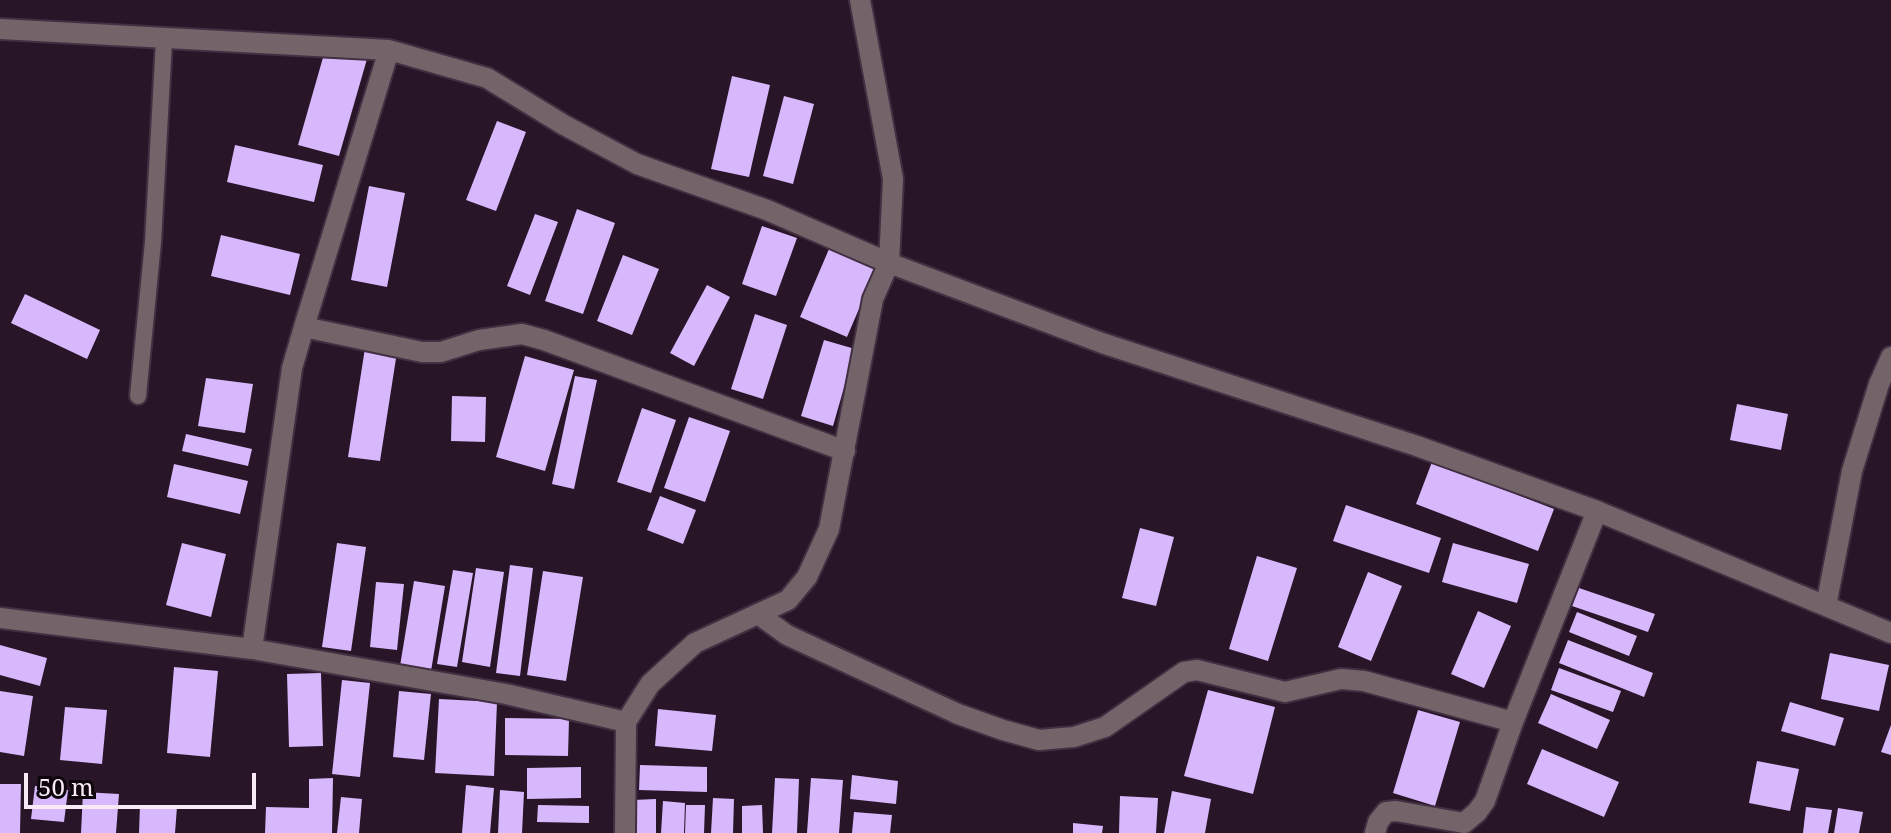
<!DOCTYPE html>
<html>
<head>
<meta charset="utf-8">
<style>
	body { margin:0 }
	#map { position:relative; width:1891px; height:833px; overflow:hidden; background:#291528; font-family:"Noto Serif",serif }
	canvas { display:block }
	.scale { position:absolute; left:24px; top:773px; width:232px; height:36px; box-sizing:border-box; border:4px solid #f8eaf6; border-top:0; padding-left:10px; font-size:24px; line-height:28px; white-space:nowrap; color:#f8eaf6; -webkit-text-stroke:6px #0d050c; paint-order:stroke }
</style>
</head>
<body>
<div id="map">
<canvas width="1891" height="833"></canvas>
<div class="scale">50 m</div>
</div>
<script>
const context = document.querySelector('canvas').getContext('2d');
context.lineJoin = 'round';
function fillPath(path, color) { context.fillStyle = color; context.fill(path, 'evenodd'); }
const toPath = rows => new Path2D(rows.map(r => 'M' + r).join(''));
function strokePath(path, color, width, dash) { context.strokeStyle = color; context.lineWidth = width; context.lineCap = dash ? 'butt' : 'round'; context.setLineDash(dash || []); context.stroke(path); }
fillPath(toPath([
	[326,47,367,59,339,156,298,145],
	[732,76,770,85,749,177,711,169],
	[784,96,814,104,793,184,763,176],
	[497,121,526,132,496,211,466,200],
	[235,145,323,165,314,202,227,182],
	[369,186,405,193,387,287,351,280],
	[577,209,615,223,583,314,545,301],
	[535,214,558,222,530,295,507,286],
	[762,226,797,238,776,296,742,284],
	[221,235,300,254,290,295,211,276],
	[829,249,876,269,847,337,800,317],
	[623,255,659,269,632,335,597,321],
	[707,285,730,297,694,366,670,353],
	[25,294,100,330,87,359,11,323],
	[755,314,787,325,763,399,731,389],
	[824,340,855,349,833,426,801,416],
	[365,348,397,352,380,461,348,457],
	[525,356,574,370,545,471,496,457],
	[575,376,597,380,574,489,552,484],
	[206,378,253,384,245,433,198,426],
	[452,396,486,397,485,442,451,441],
	[1737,404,1788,414,1781,450,1730,440],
	[642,408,676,420,651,493,617,482],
	[689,417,730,431,705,502,664,488],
	[186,434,252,449,248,466,182,451],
	[1432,462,1554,509,1538,551,1416,504],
	[174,464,248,481,240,514,167,497],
	[660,496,696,510,683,544,647,530],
	[1346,505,1441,538,1429,573,1333,541],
	[1140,528,1174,537,1156,606,1122,598],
	[182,543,226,554,211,617,166,605],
	[337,543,366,547,351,651,322,647],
	[1453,543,1529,564,1517,603,1442,582],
	[1257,556,1297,568,1268,661,1229,649],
	[510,565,533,568,520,676,496,673],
	[476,568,504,572,490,667,462,662],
	[453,570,473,573,457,667,437,664],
	[543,571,583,577,566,681,527,675],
	[1368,572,1402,586,1371,661,1338,647],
	[414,581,445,586,431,671,400,666],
	[376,582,404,584,397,650,370,647],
	[1579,588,1655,614,1648,632,1572,606],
	[1478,611,1511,626,1484,688,1451,674],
	[1577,612,1637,636,1629,656,1569,632],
	[1568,640,1653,673,1644,697,1559,663],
	[0,645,47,658,40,686,0,675],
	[1830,653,1889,665,1879,711,1821,699],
	[174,667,218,671,210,757,167,753],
	[1559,668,1621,691,1613,712,1551,690],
	[321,673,323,746,289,747,287,674],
	[342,680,370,683,360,777,332,774],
	[1208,690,1275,707,1253,794,1184,776],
	[0,691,33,696,24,756,0,752],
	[399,691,431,694,424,760,393,757],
	[1551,694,1610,720,1597,749,1538,723],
	[439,699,497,702,494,776,435,773],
	[1790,702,1844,718,1835,746,1781,731],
	[65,707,107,710,102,764,60,760],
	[658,709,716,715,712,751,655,746],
	[1418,710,1460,722,1435,806,1393,793],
	[505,718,569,719,568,756,505,755],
	[1891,725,1891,755,1881,752],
	[1542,749,1619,782,1604,817,1527,784],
	[1757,761,1799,769,1790,811,1749,803],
	[640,765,707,767,707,792,639,790],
	[581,767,581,798,527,799,527,768],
	[852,775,898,781,896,804,850,799],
	[333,778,332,833,265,833,266,807,309,808,309,779],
	[775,778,799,779,797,833,772,833],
	[811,778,843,780,839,833,807,833],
	[0,784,21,784,20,833,0,833],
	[466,785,494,788,490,833,462,833],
	[35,786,68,790,64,822,31,819],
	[500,790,524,792,522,833,498,833],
	[1172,791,1211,799,1205,833,1164,833],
	[83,792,119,794,116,833,81,833],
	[1120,796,1158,798,1156,833,1119,833],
	[341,797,362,799,359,833,337,833],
	[713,798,734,799,733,833,711,833],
	[656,799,656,833,633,833,633,800],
	[663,801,685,803,684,833,661,833],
	[140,805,177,807,175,833,139,833],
	[538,805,589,806,589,823,537,822],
	[686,805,705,805,704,833,685,833],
	[762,805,763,833,742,833,742,806],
	[1806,807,1832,810,1828,833,1803,833],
	[1838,808,1863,812,1859,833,1834,833],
	[854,812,892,815,890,833,852,833],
	[1073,823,1103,826,1102,833,1073,833]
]), '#d7b8fd');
const service = toPath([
	[138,396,153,242,164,40]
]);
const minor = toPath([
	[860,0,893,179,889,263,1102,343,1417,446,1597,511],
	[0,29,389,50,487,78,564,125,637,164,767,210,889,263,873,299,829,529,807,577,788,600,695,643,650,684,626,722],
	[304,327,389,50],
	[1826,606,1852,471,1879,384,1891,357],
	[758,614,787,635,958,714,1003,730,1039,740,1074,737,1105,727,1184,672,1197,670,1285,692,1341,679,1364,681,1513,722],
	[0,618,252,649],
	[625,833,626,722,506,694,252,649,292,368,304,327,422,352,441,352,479,340,522,334,544,340,845,451],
	[1375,833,1378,822,1386,812,1396,811,1464,823,1477,812,1485,801,1513,722,1597,511,1891,633]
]);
strokePath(service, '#422f41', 20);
strokePath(minor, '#422f41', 24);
strokePath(service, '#73646a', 16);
strokePath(minor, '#73646a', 20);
</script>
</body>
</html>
